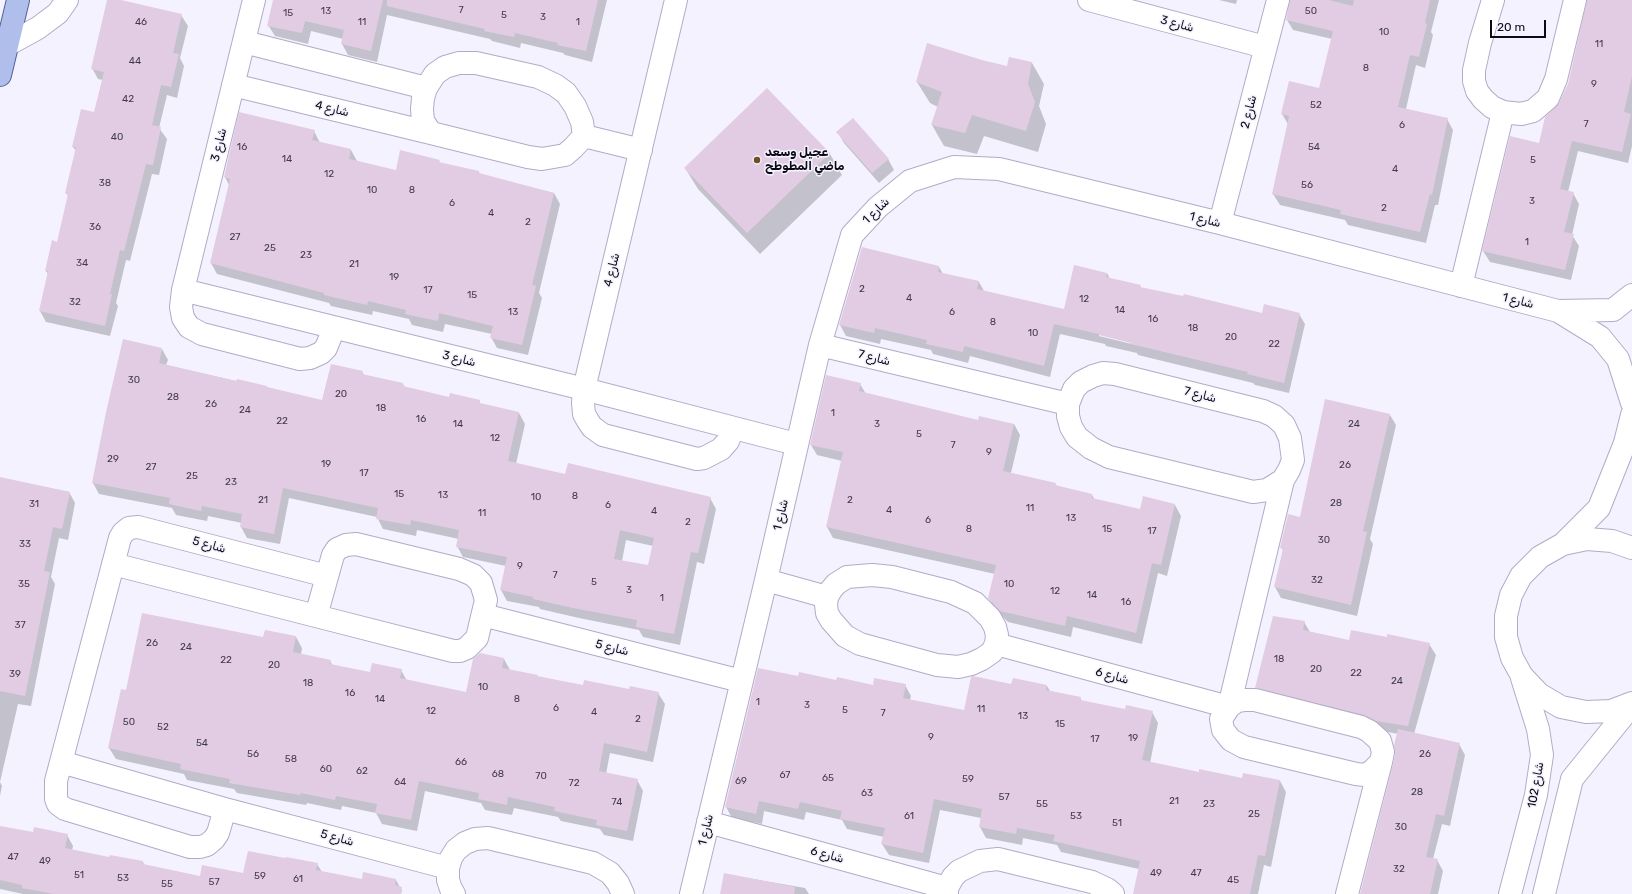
<!DOCTYPE html>
<html>
<head>
<meta charset="utf-8">
<style>
	body { margin:0 }
	#map { position:relative; width:1632px; height:894px; overflow:hidden; background:#f4f2fe; font-family:Rubik,sans-serif }
	canvas { display:block }
	.scale { position:absolute; left:1490px; top:20px; width:56px; height:18px; box-sizing:border-box; border:2px solid #0d0a14; border-top:0; padding-left:5px; font-size:12px; line-height:14px; white-space:nowrap; color:#0d0a14; -webkit-text-stroke:3px #f4f2fe; paint-order:stroke }
</style>
</head>
<body>
<div id="map">
<canvas width="1632" height="894"></canvas>
<div class="scale">20 m</div>
</div>
<script>
const context = document.querySelector('canvas').getContext('2d');
context.lineJoin = 'round';
function fillPath(path, color) { context.fillStyle = color; context.fill(path, 'evenodd'); }
const toPath = rows => new Path2D(rows.map(r => 'M' + r).join(''));
function strokePath(path, color, width, dash) { context.strokeStyle = color; context.lineWidth = width; context.lineCap = dash ? 'butt' : 'round'; context.setLineDash(dash || []); context.stroke(path); }
function label(font, color, halo, rows, align = 'center') {
  context.font = font + ' Rubik,"Noto Sans Arabic",sans-serif'; context.lineWidth = 3; context.setLineDash([]); context.textBaseline = 'middle'; context.strokeStyle = halo; context.fillStyle = color; for (const [text, x, y, turn = 0] of rows) {
    context.save(); context.translate(x, y); context.rotate((+turn || 0) * Math.PI / 180); context.textAlign = isNaN(turn) ? turn : align; if (halo) context.strokeText(text, 0, 0); context.fillText(text, 0, 0); context.restore();
  }
}
fillPath(toPath([
	[108,0,116,0,181,15,188,26,180,58,184,66,177,98,167,95,159,128,167,139,159,175,152,174,130,261,126,260,116,303,118,306,110,336,46,322,40,311,48,274,46,271,58,243,69,197,66,193,76,151,73,147,95,113,103,80,98,79,92,68],
	[274,0,607,0,592,62,565,55,563,53,521,43,520,48,492,41,490,39,387,15,377,62,348,55,342,44,343,39,311,31,308,44,275,36,268,25],
	[1219,0,1237,0,1236,4],
	[1291,0,1439,0,1431,32,1433,35,1425,68,1416,65,1406,109,1447,119,1453,130,1438,205,1435,205,1426,243,1348,225,1345,220,1280,205,1273,194,1288,124,1282,114,1320,89,1332,39,1293,30,1287,20],
	[1588,0,1632,0,1632,146,1628,163,1578,151,1568,192,1573,193,1579,204,1572,235,1579,246,1571,280,1490,262,1483,251,1540,144,1569,84],
	[1032,63,1044,84,1039,106,1046,124,1038,152,984,136,977,154,944,146,932,125,938,107,930,103,917,82],
	[767,89,830,154,842,175,760,254,698,189,685,168],
	[314,131,320,143,351,150,357,161,396,171,439,161,440,163,479,172,480,175,554,193,560,204,539,293,542,298,528,355,497,348,491,337,492,334,445,324,443,332,412,325,409,319,373,311,372,315,331,306,329,303,217,274,211,263,229,185,225,177],
	[838,132,888,159,894,170,879,183,844,143],
	[939,267,943,274,979,282,984,291,1064,311,1107,273,1110,279,1140,286,1141,288,1262,314,1299,314,1305,324,1289,393,1255,385,1253,383,1138,355,1137,353,1106,346,1105,344,1060,334,1050,377,970,356,968,363,933,354,931,350,881,339,880,344,846,336,840,325],
	[1099,334,1136,343,1136,345,1099,336],
	[162,349,168,360,166,365,323,401,362,372,364,375,403,384,405,388,449,398,479,401,481,404,519,413,525,424,516,464,566,476,710,498,716,509,704,564,697,562,680,645,643,637,639,630,579,618,540,609,539,607,507,601,501,590,506,566,463,557,457,546,459,539,417,530,416,536,383,529,377,517,289,498,280,544,247,538,241,527,242,523,208,516,207,521,176,515,172,508,99,494,93,483],
	[626,540,653,546,649,566,622,561],
	[860,384,866,394,979,421,1014,424,1020,435,1011,473,1055,484,1057,486,1092,495,1095,500,1140,510,1175,505,1181,516,1167,576,1158,573,1142,644,1073,627,1071,637,1008,622,995,609,989,598,995,574,833,538,827,527,842,461,817,455,811,445],
	[1390,415,1396,425,1370,539,1373,544,1357,616,1281,598,1275,587,1283,551,1282,548,1301,518],
	[0,478,69,492,75,503,68,540,59,538,51,577,55,584,31,706,18,704,0,782,2,786,0,796],
	[1304,622,1310,632,1350,641,1429,644,1436,655,1414,734,1459,744,1465,755,1450,826,1442,824,1433,859,1437,860,1443,871,1438,894,1361,894,1394,765,1398,734,1383,731,1262,698,1256,687],
	[296,637,302,648,301,655,330,661,333,666,371,673,401,670,407,681,467,693,504,659,510,670,537,676,538,677,584,686,658,693,665,704,653,762,610,753,606,774,637,780,643,791,633,841,604,835,600,829,561,821,558,817,514,808,512,815,485,810,481,803,425,791,417,831,382,824,376,813,342,806,341,810,307,803,306,805,237,793,234,789,187,780,184,774,116,759,109,748,127,692,264,638],
	[799,677,873,686,905,685,911,696,910,700,965,712,1012,685,1047,686,1050,691,1080,698,1082,701,1126,710,1152,712,1158,723,1150,763,1200,773,1243,779,1280,781,1286,792,1271,867,1264,865,1258,894,1134,894,1139,869,1061,852,1057,845,1023,838,1022,845,986,838,980,827,981,818,940,810,929,863,889,855,882,844,884,837,847,829,842,820,806,812,804,820,764,811,762,824,732,818,726,807],
	[34,834,67,835,73,846,72,851,110,858,143,862,145,866,200,877,244,874,317,864,322,872,362,880,396,880,402,891,401,894,23,894,0,889,0,838],
	[725,874,805,888,809,894,721,894]
]), '#0003');
fillPath(toPath([
	[107,0,121,0,182,14,173,53,179,54,171,87,161,85,152,125,161,127,153,165,146,164,124,251,120,250,110,294,112,294,105,326,39,311,48,271,45,271,52,240,57,242,68,194,65,193,76,147,72,147,81,109,94,112,104,72,91,69],
	[273,0,383,0,371,51,341,44,344,30,305,21,302,33,267,26],
	[387,0,598,0,586,51,557,45,558,43,515,33,514,37,484,31,485,29,387,6],
	[1290,0,1329,0,1353,6,1354,0,1430,0,1425,23,1427,24,1419,57,1410,55,1398,107,1448,118,1432,195,1430,194,1420,232,1340,214,1341,210,1272,194,1289,116,1281,114,1289,81,1319,88,1333,31,1286,20],
	[1587,0,1632,0,1632,76,1624,112,1631,114,1622,152,1572,141,1560,189,1574,192,1564,232,1574,234,1565,270,1482,251,1510,136,1539,143,1545,117,1559,103,1568,84],
	[927,43,982,60,1007,66,1009,57,1032,62,1028,84,1035,102,1026,131,972,115,965,133,931,125,942,92,916,82],
	[767,88,830,153,747,233,684,168],
	[239,112,315,130,312,140,351,149,349,159,396,170,400,150,440,160,439,162,479,171,479,173,554,193,532,285,536,286,522,345,490,338,493,326,439,313,438,321,405,314,406,310,368,301,367,305,324,295,324,293,210,263,230,179,224,177],
	[853,118,889,159,872,173,836,132],
	[862,247,939,266,938,272,979,281,977,289,1064,309,1074,265,1107,273,1106,277,1141,285,1140,287,1183,296,1184,294,1262,313,1264,304,1300,313,1284,383,1247,374,1248,372,1131,344,1131,343,1099,335,1099,334,1054,324,1044,366,964,346,963,352,926,344,927,340,875,328,874,333,839,325],
	[123,339,162,348,159,363,236,381,237,379,267,386,267,387,322,400,331,364,363,371,362,374,403,383,403,386,449,397,450,393,480,400,480,403,519,412,508,461,565,474,568,463,711,497,698,553,691,552,674,634,636,627,637,620,573,608,533,599,533,597,500,590,507,557,456,547,459,530,411,520,410,525,376,519,378,508,283,488,274,534,240,527,242,514,202,506,201,511,169,504,170,498,92,483,106,412],
	[620,530,654,538,648,565,614,559],
	[826,375,861,383,859,391,978,420,979,416,1014,424,1003,471,1056,483,1055,485,1092,494,1092,498,1140,509,1143,496,1175,504,1161,565,1152,563,1136,633,1067,616,1065,626,1000,611,988,598,996,565,826,527,843,452,810,445],
	[1325,399,1390,414,1363,531,1367,532,1351,605,1274,587,1283,549,1280,548,1288,514,1300,517],
	[0,477,70,492,62,529,53,527,44,571,50,572,25,696,0,691],
	[142,613,263,637,265,630,296,636,293,652,331,660,330,664,370,672,372,663,402,669,400,678,466,692,473,659,480,653,504,658,502,668,538,675,537,676,583,685,584,680,629,689,630,686,659,692,647,752,604,743,599,771,638,779,627,831,596,825,597,820,554,811,555,807,508,797,507,805,478,799,479,793,419,781,411,820,375,813,377,804,336,796,335,800,301,793,300,795,229,783,230,779,180,769,181,764,108,748,121,689,126,690],
	[1273,616,1305,621,1303,630,1349,640,1351,630,1387,637,1387,634,1430,643,1408,726,1376,721,1364,715,1255,688],
	[758,668,798,676,799,672,836,680,837,677,873,685,874,678,906,684,903,698,964,710,971,677,973,676,1011,684,1013,678,1047,685,1046,690,1081,697,1080,700,1125,709,1126,705,1153,711,1142,760,1199,772,1199,769,1242,778,1243,773,1280,780,1265,856,1258,855,1250,894,1133,894,1140,861,1053,841,1055,835,1017,828,1016,834,979,827,982,809,934,799,923,853,881,844,885,828,840,819,842,811,800,802,798,809,759,801,756,814,725,807],
	[1398,729,1460,743,1444,816,1436,814,1426,857,1438,859,1430,894,1360,894,1393,764,1395,754,1394,745],
	[0,826,33,832,34,827,68,834,65,848,109,857,110,855,143,861,143,864,200,876,202,865,243,873,248,851,285,858,286,857,318,863,316,870,362,879,363,872,396,879,395,885,402,887,401,894,54,894,22,888,22,885,0,880],
	[724,873,795,887,794,894,720,894]
]), '#e2cce4');
const minor = toPath([
	[254,0,183,290,181,307,183,318,189,327,202,334,300,359,310,358,321,353,326,348,334,328],
	[676,0,584,389,583,403,584,414,588,421,592,427,603,435,697,459,704,458,721,449,728,441,733,429],
	[1089,0,1265,47],
	[1493,0,1480,43,1474,70,1474,81,1477,91,1483,99,1492,107,1503,112,1521,114,1533,111,1548,98,1556,79,1575,0],
	[244,42,426,88],
	[7,45,38,28,58,13,67,0],
	[459,63,476,63,538,77,555,85,566,93,575,106,582,122,584,136,573,148,565,155,542,159,528,157,431,133,423,121,422,109,423,98,426,88,435,74,445,67,459,63],
	[233,85,431,133],
	[584,136,641,150],
	[1220,223,1278,0],
	[1461,286,1503,112],
	[183,290,584,389,796,444],
	[1558,311,1600,337,1618,359,1632,403],
	[820,345,1068,404],
	[1103,373,1115,374,1263,411,1274,416,1284,425,1290,438,1293,460,1289,470,1283,480,1267,490,1253,492,1109,457,1091,448,1077,437,1071,427,1068,416,1068,404,1074,389,1081,382,1093,376,1103,373],
	[1563,544,1599,508,1625,443,1632,415],
	[1632,548,1612,541,1587,539,1563,544,1540,557,1521,576,1511,595,1506,616,1506,637,1512,658,1522,676,1539,694,1561,707,1586,712,1611,711,1632,703],
	[113,564,316,616,453,651,460,651,467,648,477,638,486,600,481,583,473,575,459,569,356,544,346,545,337,549,333,555,316,616],
	[872,575,892,577,951,592,975,603,990,618,995,627,997,635,996,644,992,652,982,659,971,664,958,667,937,665,860,644,845,636,831,620,827,613,826,605,827,597,831,590,836,584,847,577,872,575],
	[766,580,827,597],
	[483,615,741,681],
	[996,644,1229,707],
	[1244,700,1255,700,1361,727,1369,731,1380,741,1383,752,1381,762,1372,771,1365,775,1356,774,1244,747,1231,740,1223,730,1221,719,1229,707,1237,701,1244,700],
	[1229,707,1283,480],
	[61,762,225,809,448,868],
	[225,809,218,833,214,839,207,845,200,847,190,847,65,809,58,804,56,799,56,781,120,538,123,533,129,528,138,527,327,576],
	[708,822,947,888],
	[454,894,451,889,448,880,448,868,451,858,456,850,465,843,475,839,488,838,593,863,610,873,618,883,623,894],
	[691,894,766,580,820,345,852,235,878,207,910,181,954,167,999,169,1220,223,1558,311,1613,310,1632,295],
	[947,894,947,888,953,877,959,871,980,861,998,859,1092,882,1107,889,1113,894],
	[1347,894,1381,762],
	[1510,894,1536,795,1542,755,1538,729,1522,678],
	[1544,894,1572,779,1632,705]
]);
const major = toPath([
	[0,75,18,0]
]);
strokePath(minor, '#b2abc7', 24);
strokePath(major, '#536297', 24);
strokePath(minor, '#fff', 22);
strokePath(major, '#afbeeb', 22);
for (const [x, y, r, color] of [
	[757,160,4,"#6e4f24"]
]) { const dot = new Path2D(); dot.arc(x, y, r, 0, 2 * Math.PI); context.fillStyle = color; context.fill(dot); strokePath(dot, '#f4f2fe', 1.5); }
label('10px', '#423a48', null, [
	["7",461,10],
	["13",326,11],
	["50",1311,11],
	["15",288,13],
	["5",504,15],
	["3",543,17],
	["46",141,22],
	["11",362,22],
	["1",578,22],
	["10",1384,32],
	["11",1599,44],
	["44",135,61],
	["8",1366,68],
	["9",1594,84],
	["42",128,99],
	["52",1316,105],
	["7",1586,124],
	["6",1402,125],
	["40",117,137],
	["16",242,147],
	["54",1314,147],
	["14",287,159],
	["5",1533,160],
	["4",1395,169],
	["12",329,174],
	["38",105,183],
	["56",1307,185],
	["10",372,190],
	["8",412,190],
	["3",1532,201],
	["6",452,203],
	["2",1384,208],
	["4",491,213],
	["2",528,222],
	["36",95,227],
	["27",235,237],
	["1",1527,242],
	["25",270,248],
	["23",306,255],
	["34",82,263],
	["21",354,264],
	["19",394,277],
	["2",862,289],
	["17",428,290],
	["15",472,295],
	["4",909,298],
	["12",1084,299],
	["32",75,302],
	["14",1120,310],
	["13",513,312],
	["6",952,312],
	["16",1153,319],
	["8",993,322],
	["18",1193,328],
	["10",1033,333],
	["20",1231,337],
	["22",1274,344],
	["30",134,380],
	["20",341,394],
	["28",173,397],
	["26",211,404],
	["18",381,408],
	["24",245,410],
	["1",833,413],
	["16",421,419],
	["22",282,421],
	["14",458,424],
	["3",877,424],
	["24",1354,424],
	["5",919,434],
	["12",495,438],
	["7",953,445],
	["9",989,452],
	["29",113,459],
	["19",326,464],
	["26",1345,465],
	["27",151,467],
	["17",364,473],
	["25",192,476],
	["23",231,482],
	["15",399,494],
	["13",443,495],
	["8",575,496],
	["10",536,497],
	["21",263,500],
	["2",850,500],
	["28",1336,503],
	["31",34,504],
	["6",608,505],
	["11",1030,508],
	["4",889,510],
	["4",654,511],
	["11",482,513],
	["13",1071,518],
	["6",928,520],
	["2",688,522],
	["8",969,529],
	["15",1107,529],
	["17",1152,531],
	["30",1324,540],
	["33",25,544],
	["9",520,566],
	["7",555,575],
	["32",1317,580],
	["5",594,582],
	["35",24,584],
	["10",1009,584],
	["3",629,590],
	["12",1055,591],
	["14",1092,595],
	["1",662,598],
	["16",1126,602],
	["37",20,625],
	["26",152,643],
	["24",186,647],
	["18",1279,659],
	["22",226,660],
	["20",274,665],
	["20",1316,669],
	["22",1356,673],
	["39",15,674],
	["24",1397,681],
	["18",308,683],
	["10",483,687],
	["16",350,693],
	["14",380,699],
	["8",517,699],
	["1",758,702],
	["3",807,705],
	["6",556,708],
	["11",981,709],
	["5",845,710],
	["12",431,711],
	["4",594,712],
	["7",883,713],
	["13",1023,716],
	["2",638,719],
	["50",129,722],
	["15",1060,724],
	["52",163,727],
	["9",931,737],
	["19",1133,738],
	["17",1095,739],
	["54",202,743],
	["56",253,754],
	["26",1425,754],
	["58",291,759],
	["66",461,762],
	["60",326,769],
	["62",362,771],
	["68",498,774],
	["67",785,775],
	["70",541,776],
	["65",828,778],
	["59",968,779],
	["69",741,781],
	["64",400,782],
	["72",574,783],
	["28",1417,792],
	["63",867,793],
	["57",1004,797],
	["21",1174,801],
	["74",617,802],
	["55",1042,804],
	["23",1209,804],
	["25",1254,814],
	["61",909,816],
	["53",1076,816],
	["51",1117,823],
	["30",1401,827],
	["47",13,857],
	["49",45,861],
	["32",1399,869],
	["49",1156,873],
	["47",1196,873],
	["51",79,875],
	["59",260,876],
	["53",123,878],
	["61",298,879],
	["45",1233,880],
	["57",214,882],
	["55",167,884]
]);
label('12px', '#0d0a14', '#f4f2fe', [
	["شارع 3",1177,24,15],
	["شارع 4",332,109,14],
	["شارع 2",1249,112,-76],
	["شارع 3",219,145,-76],
	["شارع 1",876,211,-44],
	["شارع 1",1205,220,14],
	["شارع 4",612,270,-76],
	["شارع 1",1518,301,14],
	["شارع 7",874,358,14],
	["شارع 3",459,359,14],
	["شارع 7",1200,395,14],
	["شارع 1",781,515,-77],
	["شارع 5",209,545,15],
	["شارع 5",612,648,14],
	["شارع 6",1112,676,15],
	["شارع 102",1536,785,-80],
	["شارع 1",706,830,-77],
	["شارع 5",337,838,15],
	["شارع 6",827,855,15]
]);
label('bold 12px', '#0d0a14', '#f4f2fe', [
	["عجيل وسعد",765,153],
	["ماضي المطوطح",765,167]
], 'left');
</script>
</body>
</html>
